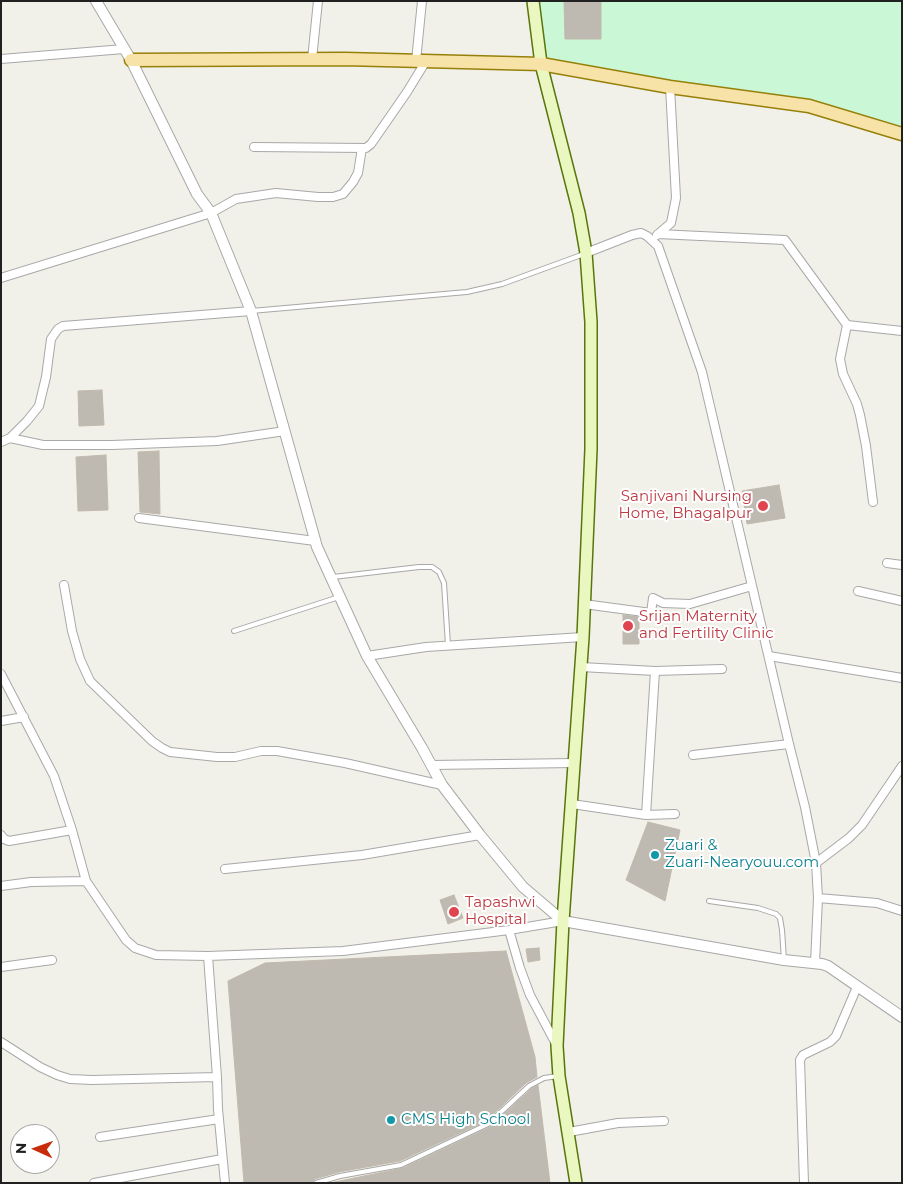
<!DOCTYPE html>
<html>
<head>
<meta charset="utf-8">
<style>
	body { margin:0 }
	#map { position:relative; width:903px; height:1184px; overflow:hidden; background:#f1f0e9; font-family:Montserrat,sans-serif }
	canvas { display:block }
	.frame { position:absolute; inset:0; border:2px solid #212121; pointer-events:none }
	.north { position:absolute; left:10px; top:1124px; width:50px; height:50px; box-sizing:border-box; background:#fff; border:1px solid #a6a6a6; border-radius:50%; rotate:272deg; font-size:14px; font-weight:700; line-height:20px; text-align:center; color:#212121 }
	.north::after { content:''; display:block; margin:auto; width:18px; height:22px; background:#c82c0b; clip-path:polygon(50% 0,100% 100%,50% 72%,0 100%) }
</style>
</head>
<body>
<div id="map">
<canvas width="903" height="1184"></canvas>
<div class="frame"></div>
<div class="north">N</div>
</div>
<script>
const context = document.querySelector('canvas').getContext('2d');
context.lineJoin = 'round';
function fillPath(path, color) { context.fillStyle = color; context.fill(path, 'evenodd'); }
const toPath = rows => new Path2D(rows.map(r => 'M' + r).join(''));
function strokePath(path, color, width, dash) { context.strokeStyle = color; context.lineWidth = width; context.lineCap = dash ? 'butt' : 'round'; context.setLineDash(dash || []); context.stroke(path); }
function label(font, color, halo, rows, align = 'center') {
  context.font = font + ' Montserrat,sans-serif'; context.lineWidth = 4; context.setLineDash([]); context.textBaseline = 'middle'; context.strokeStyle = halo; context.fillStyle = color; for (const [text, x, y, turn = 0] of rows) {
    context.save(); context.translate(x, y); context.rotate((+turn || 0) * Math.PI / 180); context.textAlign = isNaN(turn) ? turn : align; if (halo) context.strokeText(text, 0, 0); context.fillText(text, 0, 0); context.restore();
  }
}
fillPath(toPath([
	[535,1,902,1,902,134,809,106,541,64]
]), '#caf7d5');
const building = toPath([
	[564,1,601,1,601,39,565,39,564,1],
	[102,390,104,425,79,426,78,391,102,390],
	[159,451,160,514,140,512,138,452,159,451],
	[106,455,108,510,78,511,76,457,106,455],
	[779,485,785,518,747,524,742,491,779,485],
	[623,615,639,617,639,644,623,644,623,615],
	[648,822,680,830,665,901,626,880,648,822],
	[454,895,463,918,448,924,440,900,454,895],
	[539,948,540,960,528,962,526,949,539,948],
	[506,951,535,1057,537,1077,526,1083,486,1121,400,1161,339,1172,315,1179,312,1183,244,1183,228,981,265,963,506,951],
	[538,1085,550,1183,330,1183,403,1168,490,1127,531,1089,538,1085]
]);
fillPath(building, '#beb9b1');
strokePath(building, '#c2b9ac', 1);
const service = toPath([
	[251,311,467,292,502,284,584,254],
	[333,577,419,567,432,567,439,572,444,583,448,645],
	[234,631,339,597],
	[709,901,758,908,776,914,780,918,782,930,784,960],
	[316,1183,340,1176,401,1165,488,1124,529,1086,544,1078,558,1076]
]);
const minor = toPath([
	[1,59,124,49],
	[312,59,318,1],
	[416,61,422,1],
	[254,147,366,148,371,144,407,92,426,61],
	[658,234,785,240,847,325,902,331],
	[657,235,671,223,676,198,670,87],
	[586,253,632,235,641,233,647,236,658,246,702,372,789,744,805,807,816,863,818,898,815,963],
	[1,278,211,213,236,199,276,193,318,197,333,197,343,194,353,182,358,173,362,148],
	[847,325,840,359,843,374,857,404,860,415,866,446,873,502],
	[10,438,43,445,112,445,217,441,285,431],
	[1,442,10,438,27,421,39,406,46,377,51,339,58,329,63,326,251,311],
	[139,518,315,541],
	[887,563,902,565],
	[64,585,72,631,80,659,90,681,152,741,162,748,170,752,217,757,235,757,261,751,277,751,345,763,442,785],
	[858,591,902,601],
	[584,604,651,613,653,598,663,603,690,604,752,586],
	[367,656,426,647,583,637],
	[769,656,902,678],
	[581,667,655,671,722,669],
	[1,674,54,776,72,830,86,881,126,940,135,948,156,955,208,956],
	[1,721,24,717],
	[693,755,789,744],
	[431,765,575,763],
	[572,804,646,815,675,814],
	[646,815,655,671],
	[1,835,4,839,9,841,72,830],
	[816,863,849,838,862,825,902,766],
	[225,869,362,855,480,835],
	[1,886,31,882,86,881],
	[818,898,877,903,902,911],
	[509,930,520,968,530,995,556,1044],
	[1,967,52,960],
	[1,1042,40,1067,57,1075,70,1079,92,1080,217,1077],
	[569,1132,618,1123,664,1121],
	[100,1137,219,1119],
	[94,1183,222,1159],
	[225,1183,218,1109,217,1077,208,956,343,951,509,930,563,921],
	[804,1183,800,1060,803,1055,830,1042,836,1036,857,987]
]);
const tertiary = toPath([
	[96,1,131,60,197,194,211,213,251,311,317,547,367,656,422,748,442,785,480,835,523,887,563,921,784,960,822,964,828,966,902,1017]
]);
const secondary = toPath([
	[533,1,541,64,579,213,586,253,591,322,591,449,583,637,563,921,557,1046,559,1076,576,1183]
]);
const primary = toPath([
	[131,60,345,59,541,64,670,87,809,106,902,134]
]);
strokePath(service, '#a8a8a8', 6);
strokePath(minor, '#a8a8a8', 10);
strokePath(tertiary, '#a8a8a8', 12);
strokePath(secondary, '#58760b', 14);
strokePath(primary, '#968009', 15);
strokePath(service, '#fff', 4);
strokePath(minor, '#fff', 8);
strokePath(tertiary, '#fff', 10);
strokePath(secondary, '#ebf7c1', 11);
strokePath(primary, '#f7e2a8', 12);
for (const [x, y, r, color] of [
	[763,506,6,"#e0444e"],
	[628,626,6,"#e0444e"],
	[655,855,5,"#0f9aa8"],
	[454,912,6,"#e0444e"],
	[391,1120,5,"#0f9aa8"]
]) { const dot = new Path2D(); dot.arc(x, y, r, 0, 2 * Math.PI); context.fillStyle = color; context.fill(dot); strokePath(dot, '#fff', 2); }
label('15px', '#be3a42', '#fff', [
	["Sanjivani Nursing",752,497,"right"],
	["Home, Bhagalpur",752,514,"right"],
	["Srijan Maternity",639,617],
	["and Fertility Clinic",639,634],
	["Tapashwi",465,903],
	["Hospital",465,920]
], 'left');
label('15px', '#0d838f', '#fff', [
	["Zuari &",665,846],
	["Zuari-Nearyouu.com",665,863],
	["CMS High School",401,1120]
], 'left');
</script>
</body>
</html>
